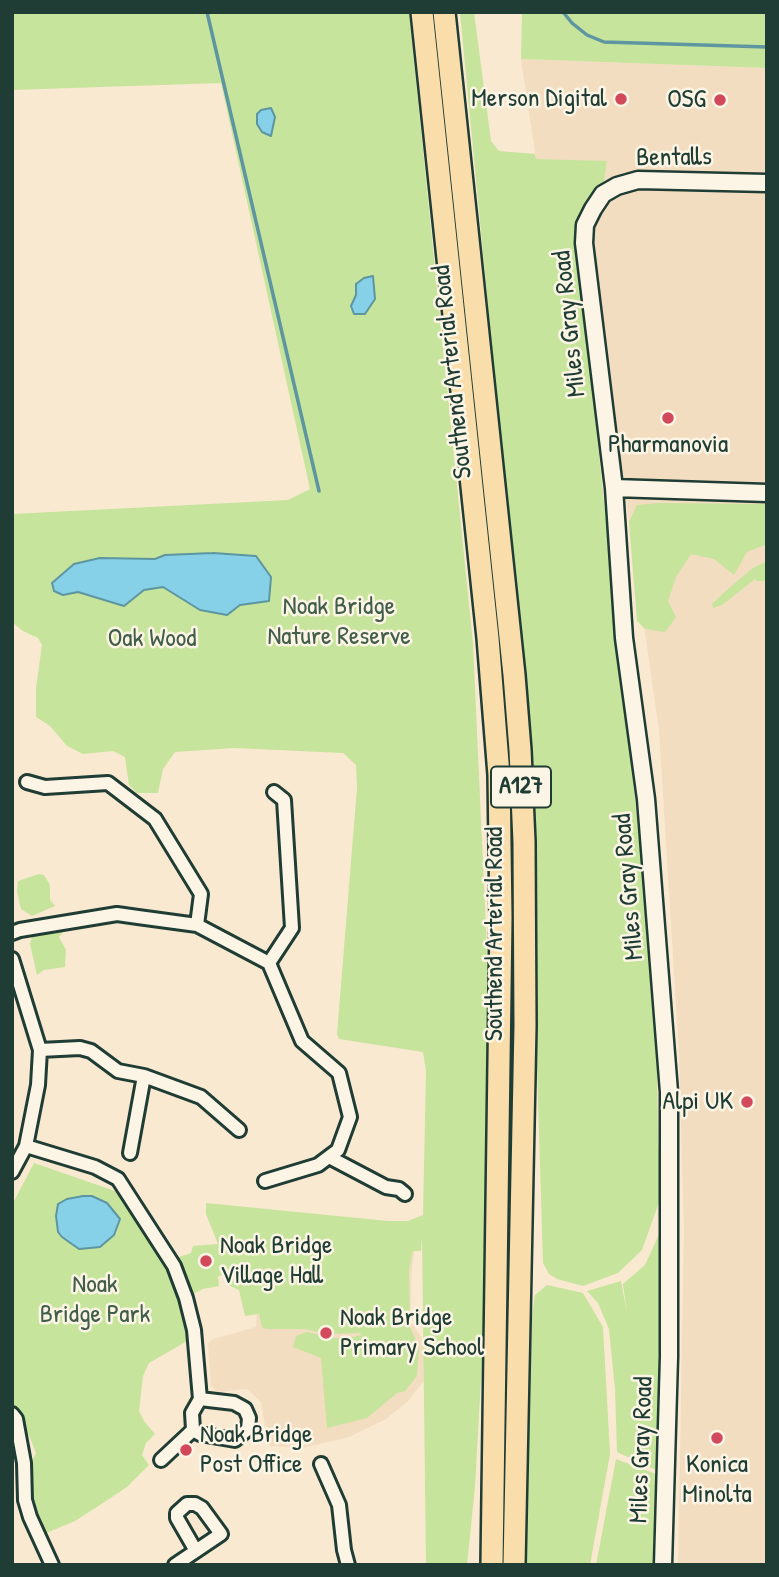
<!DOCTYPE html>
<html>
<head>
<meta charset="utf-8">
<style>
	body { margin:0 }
	#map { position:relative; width:779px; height:1577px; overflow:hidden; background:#f9e9d1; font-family:"Patrick Hand",sans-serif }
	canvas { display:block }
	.frame { position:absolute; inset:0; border:14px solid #1f3d34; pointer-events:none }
</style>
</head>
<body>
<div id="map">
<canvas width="779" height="1577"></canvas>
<div class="frame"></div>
</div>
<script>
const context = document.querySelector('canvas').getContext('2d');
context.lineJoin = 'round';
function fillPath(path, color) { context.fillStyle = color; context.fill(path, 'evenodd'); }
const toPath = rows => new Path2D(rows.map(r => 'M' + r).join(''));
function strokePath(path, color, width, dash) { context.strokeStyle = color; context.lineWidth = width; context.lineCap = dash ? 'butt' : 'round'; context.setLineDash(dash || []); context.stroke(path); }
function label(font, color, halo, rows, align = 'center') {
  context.font = font + ' "Patrick Hand",sans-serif'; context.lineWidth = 5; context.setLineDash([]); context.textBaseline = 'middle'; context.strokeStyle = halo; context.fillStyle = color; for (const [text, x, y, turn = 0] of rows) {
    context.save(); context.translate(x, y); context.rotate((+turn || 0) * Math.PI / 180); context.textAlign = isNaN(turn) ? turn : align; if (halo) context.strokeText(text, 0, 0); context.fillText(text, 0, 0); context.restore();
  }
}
fillPath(toPath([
	[521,59,767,68,767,1565,678,1565,684,1229,679,1053,659,730,589,243,593,209,589,197,604,181,607,162,536,159],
	[417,1233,412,1268,410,1316,412,1323,429,1349,427,1377,407,1402,386,1419,349,1437,302,1448,271,1446,268,1443,261,1402,247,1389,218,1392,211,1386,208,1343,213,1339,256,1327,257,1309]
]), '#f3ddc0');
fillPath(toPath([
	[12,12,409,12,473,644,490,1016,483,1342,475,1487,467,1565,426,1565,422,1236,421,1251,413,1251,409,1269,410,1327,419,1347,417,1376,405,1391,397,1393,367,1418,327,1428,321,1358,293,1347,296,1336,307,1332,333,1338,354,1337,361,1335,360,1333,328,1334,304,1329,266,1329,262,1327,259,1314,245,1316,239,1290,226,1284,224,1275,218,1276,219,1286,203,1289,184,1299,189,1340,149,1363,143,1376,139,1411,144,1421,155,1434,146,1443,142,1455,149,1465,127,1487,100,1505,75,1521,44,1534,31,1508,27,1471,36,1453,29,1435,22,1435,24,1421,12,1404,12,1205,34,1163,115,1191,160,1247,169,1246,176,1258,191,1253,193,1246,218,1244,206,1214,206,1203,388,1221,408,1221,423,1215,426,1071,423,1052,339,1039,337,1034,357,788,356,765,343,753,234,748,175,752,163,769,158,793,137,793,129,785,125,757,113,751,83,754,67,746,50,726,36,717,36,688,42,645,38,638,23,631,12,622,12,514,288,500,310,489,221,83,12,90],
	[460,12,474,12,491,141,499,151,535,154,536,159,607,161,604,181,589,197,575,226,656,999,658,1141,663,1191,642,1250,618,1273,583,1286,557,1279,549,1274,543,1263,526,704],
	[522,12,767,12,767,68,521,59],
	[658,503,767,504,767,544,747,552,734,575,714,559,691,554,676,577,668,601,676,617,665,632,645,629,637,621,629,522,637,505],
	[767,561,767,581,756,581,755,579,722,605,713,608,712,604,728,589,753,568],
	[39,874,44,875,50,885,50,900,55,906,32,916,21,909,17,891,18,881],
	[60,928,64,931,59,937,66,950,65,967,44,970,37,975,30,944,32,937,39,932],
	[667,1217,659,1468,656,1470,617,1452,615,1389,609,1329,598,1303,587,1291,621,1281,627,1313,623,1284,645,1265],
	[547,1285,583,1293,603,1327,610,1454,590,1565,524,1565,532,1316,535,1295],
	[616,1459,661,1476,657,1565,596,1565]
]), '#c6e49b');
const water = toPath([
	[271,108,275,117,271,136,262,132,257,124,257,114,261,110,271,108],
	[373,276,375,299,365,314,354,314,351,306,356,295,356,284,364,278,373,276],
	[213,553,256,556,271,577,269,601,240,605,227,615,200,610,163,587,144,590,124,606,78,592,63,595,54,591,52,583,74,564,100,558,155,559,165,555,213,553],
	[83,1196,92,1196,107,1203,120,1219,114,1235,100,1247,79,1249,62,1237,58,1232,56,1216,58,1204,67,1199,83,1196]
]);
fillPath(water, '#87d1e8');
strokePath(water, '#5d96a0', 2);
strokePath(toPath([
	[207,12,319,491],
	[563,12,572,23,587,35,604,42,767,47]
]), '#5d96a0', 3.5);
const street = toPath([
	[27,782,45,787,108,783,155,819,201,894,197,925],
	[12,933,20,930,117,914,138,917,197,925,269,963,302,1041,339,1073,350,1117,338,1150,318,1165,265,1181],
	[12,959,40,1050,38,1085,26,1146,12,1172],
	[269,963,292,928,284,800,274,792],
	[40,1050,80,1048,91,1051,118,1071,144,1076,130,1153],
	[144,1076,201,1097,239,1130],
	[26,1146,95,1167,118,1179,174,1266,186,1298,194,1330,200,1399,192,1413,193,1430],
	[329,1157,386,1187,399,1189,405,1194],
	[12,1414,16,1419,24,1463,25,1500,30,1517,52,1565],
	[193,1430,200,1434,235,1440,248,1429,249,1418,245,1409,234,1403,200,1399],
	[161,1460,193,1430],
	[321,1464,339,1505,344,1550,348,1565],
	[175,1565,221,1534,202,1508,195,1504,187,1504,177,1513,177,1518,196,1551]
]);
const secondary = toPath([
	[614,488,767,493],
	[663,1565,669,1357,669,1092,646,799,624,638,614,488,584,243,585,225,593,209,603,194,617,186,638,180,767,183]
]);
const highway = toPath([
	[422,12,488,638,499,775,501,918,492,1565],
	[444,12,514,675,520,750,524,842,525,1026,514,1565]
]);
strokePath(street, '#1f3d34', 18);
strokePath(secondary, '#1f3d34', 21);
strokePath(highway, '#1f3d34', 26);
strokePath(street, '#fcf5e5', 12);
strokePath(secondary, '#fcf5e5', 16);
strokePath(highway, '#f9ddab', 21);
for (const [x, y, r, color] of [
	[621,99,7,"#d1495b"],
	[720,100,7,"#d1495b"],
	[668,418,7,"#d1495b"],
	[747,1102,7,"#d1495b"],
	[206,1261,7,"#d1495b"],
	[326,1333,7,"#d1495b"],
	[717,1438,7,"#d1495b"],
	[186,1450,7,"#d1495b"]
]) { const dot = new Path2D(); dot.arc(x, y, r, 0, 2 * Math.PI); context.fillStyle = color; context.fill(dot); strokePath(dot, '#fcf5e5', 2.5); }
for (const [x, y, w] of [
	[521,787,60]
]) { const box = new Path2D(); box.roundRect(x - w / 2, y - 20.5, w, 41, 5); context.fillStyle = '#fcf5e5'; context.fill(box); strokePath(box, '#1f3d34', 2); }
label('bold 24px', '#1f3d34', null, [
	["A127",521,787]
]);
label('26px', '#1f3d34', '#fcf5e5', [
	["Merson Digital",607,99],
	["OSG",706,100],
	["Pharmanovia",668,445,"center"],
	["Alpi UK",733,1102],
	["Noak Bridge",220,1246,"left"],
	["Village Hall",220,1276,"left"],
	["Noak Bridge",340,1318,"left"],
	["Primary School",340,1348,"left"],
	["Noak Bridge",200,1435,"left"],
	["Post Office",200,1465,"left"],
	["Konica",717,1465,"center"],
	["Minolta",717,1495,"center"]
], 'right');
label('26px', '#1f3d34', '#fcf5e5', [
	["Bentalls",674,158,-1],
	["Miles Gray Road",570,324,-96],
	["Southend Arterial Road",453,372,-96],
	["Miles Gray Road",629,887,-95],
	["Southend Arterial Road",495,934,-90],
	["Miles Gray Road",642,1450,-88]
]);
label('26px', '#405e49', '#fcf5e5', [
	["Noak Bridge",339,607],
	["Nature Reserve",339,637],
	["Oak Wood",152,639],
	["Noak",95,1285],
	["Bridge Park",95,1315]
]);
</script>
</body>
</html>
